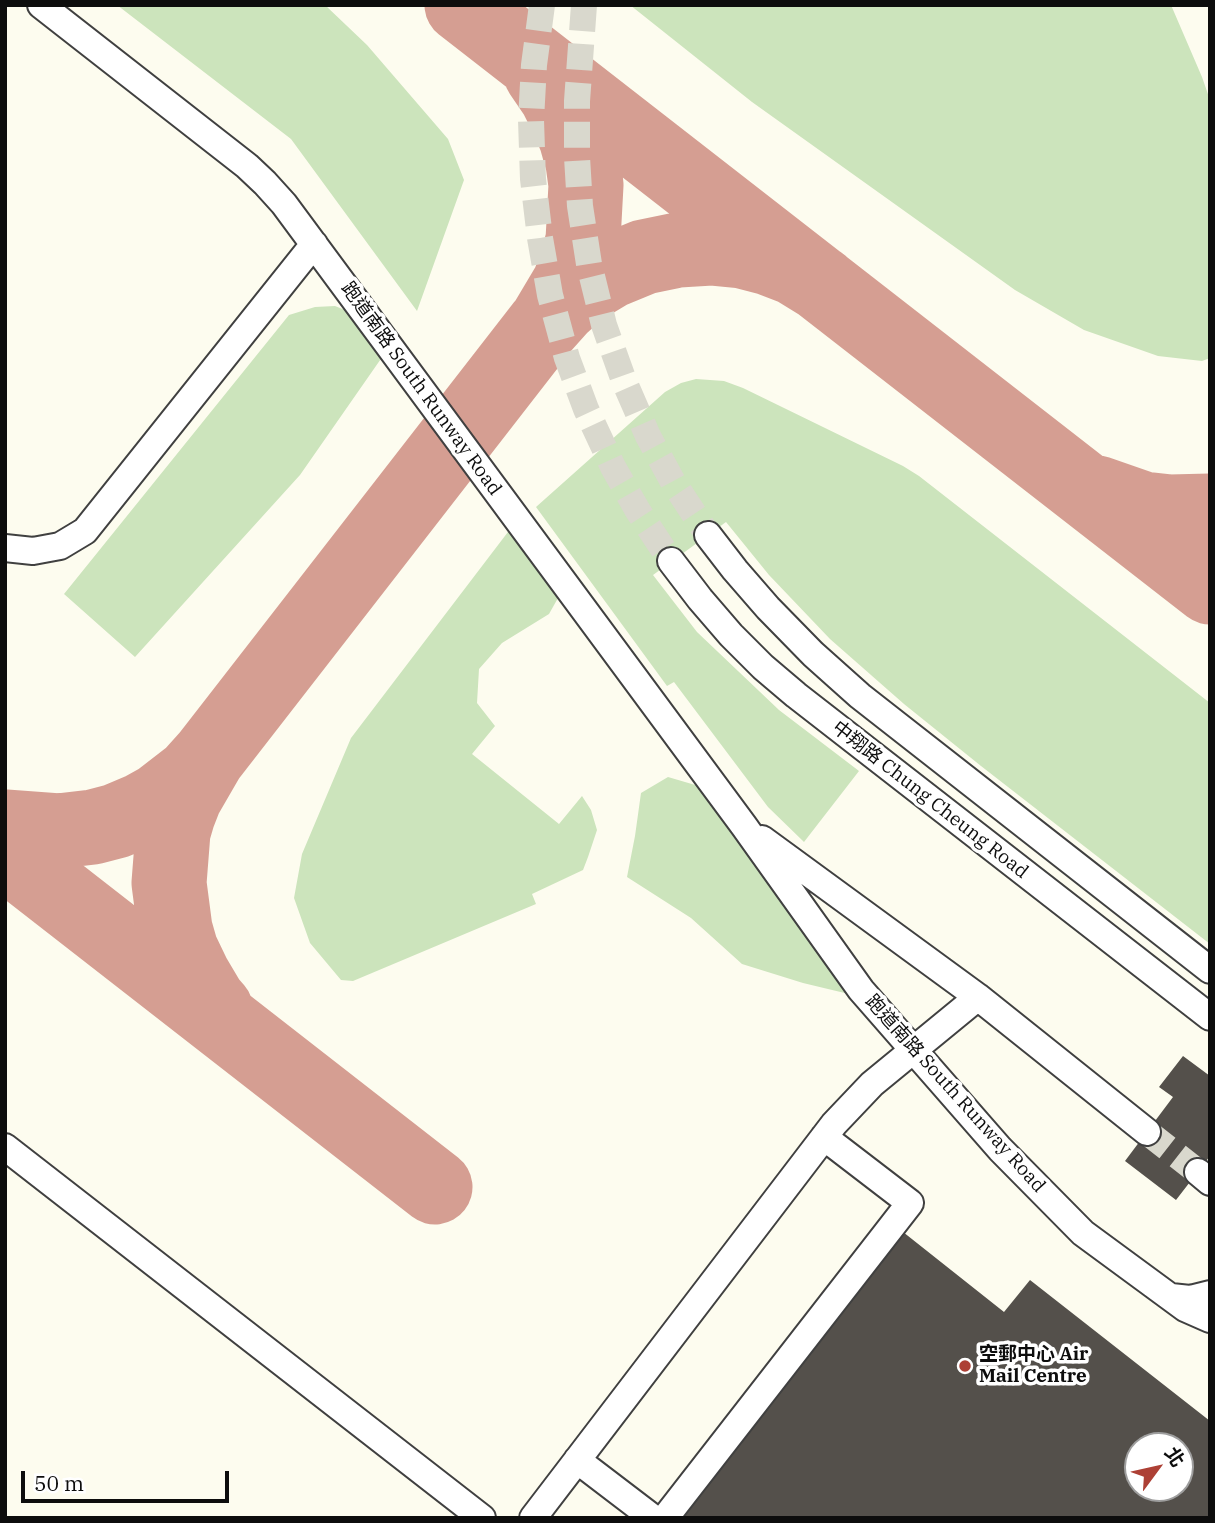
<!DOCTYPE html>
<html>
<head>
<meta charset="utf-8">
<style>
	body { margin:0 }
	#map { position:relative; width:1215px; height:1523px; overflow:hidden; background:#fdfcef; font-family:"IBM Plex Serif","Noto Sans TC",serif }
	canvas { display:block }
	.frame { position:absolute; inset:0; border:7px solid #0d0d0d; pointer-events:none }
	.north { position:absolute; left:1124px; top:1432px; width:70px; height:70px; box-sizing:border-box; background:#fff; border:2px solid #9e9e9e; border-radius:50%; rotate:57deg; font-size:19px; font-weight:700; line-height:28px; text-align:center; color:#0d0d0d }
	.north::after { content:''; display:block; margin:auto; width:24px; height:32px; background:#ad4035; clip-path:polygon(50% 0,100% 100%,50% 72%,0 100%) }
	.scale { position:absolute; left:21px; top:1471px; width:208px; height:32px; box-sizing:border-box; border:4px solid #0d0d0d; border-top:0; padding-left:9px; font-size:21px; line-height:24px; white-space:nowrap; color:#0d0d0d; -webkit-text-stroke:5px #fff; paint-order:stroke }
</style>
</head>
<body>
<div id="map">
<canvas width="1215" height="1523"></canvas>
<div class="frame"></div>
<div class="north">北</div>
<div class="scale">50 m</div>
</div>
<script>
const context = document.querySelector('canvas').getContext('2d');
context.lineJoin = 'round';
function fillPath(path, color) { context.fillStyle = color; context.fill(path, 'evenodd'); }
const toPath = rows => new Path2D(rows.map(r => 'M' + r).join(''));
function strokePath(path, color, width, dash) { context.strokeStyle = color; context.lineWidth = width; context.lineCap = dash ? 'butt' : 'round'; context.setLineDash(dash || []); context.stroke(path); }
function label(font, color, halo, rows, align = 'center') {
  context.font = font + ' "IBM Plex Serif","Noto Sans TC",serif'; context.lineWidth = 7; context.setLineDash([]); context.textBaseline = 'middle'; context.strokeStyle = halo; context.fillStyle = color; for (const [text, x, y, turn = 0] of rows) {
    context.save(); context.translate(x, y); context.rotate((+turn || 0) * Math.PI / 180); context.textAlign = isNaN(turn) ? turn : align; if (halo) context.strokeText(text, 0, 0); context.fillText(text, 0, 0); context.restore();
  }
}
fillPath(toPath([
	[117,5,325,5,367,45,448,139,464,180,417,311,291,139],
	[630,5,1171,5,1202,77,1210,100,1210,358,1202,361,1158,356,1084,330,1015,290,752,102],
	[335,306,355,314,385,353,300,475,135,657,64,594,289,315,315,307],
	[696,379,724,381,743,388,903,466,919,476,1210,703,1210,944,981,766,904,704,830,639,769,575,726,522,653,575,697,632,779,710,859,771,804,842,768,807,674,682,667,686,536,507,665,392,681,383],
	[511,528,556,584,558,598,549,614,502,643,479,669,477,703,495,726,472,754,559,824,582,796,591,810,597,830,588,857,583,870,532,894,536,904,353,981,341,980,310,943,294,898,302,854,351,738],
	[668,777,702,787,853,995,803,983,742,964,691,918,627,877,635,836,641,793]
]), '#cce4bc');
strokePath(toPath([
	[462,5,1210,587],
	[541,73,556,95,568,119,576,138,583,163,586,185,583,240,577,263,569,284,547,321],
	[1097,493,1143,509,1170,512,1210,511],
	[207,759,185,797,178,815,173,832,169,883,175,929,181,950,193,975,209,1002,216,1010],
	[5,827,59,831,93,827,116,821,142,810,160,800,191,776,209,756,543,326,560,307,580,289,610,271,644,257,678,250,711,248,742,251,769,258,795,268,821,284],
	[5,852,435,1187]
]), '#d59e92', 75);
fillPath(toPath([
	[1183,1056,1210,1076,1210,1156,1176,1200,1125,1161,1173,1097,1159,1087],
	[898,1228,1004,1312,1030,1280,1210,1421,1210,1518,673,1518],
	[1138,1446,1180,1446,1180,1488,1138,1488]
]), '#54504b');
strokePath(toPath([
	[542,5,534,65,531,120,533,179,540,238,550,295,567,358,586,409,613,467,638,511,671,561],
	[584,5,577,101,577,157,580,206,589,264,604,325,624,381,648,436,673,482,708,535],
	[1147,1132,1198,1172]
]), '#d9d8cd', 26, [26, 13]);
const minor = toPath([
	[41,5,247,166,265,183,284,204,744,826,861,990,1000,1149,1083,1233,1185,1308,1210,1319],
	[708,535,735,570,768,608,813,654,860,696,1210,970],
	[5,548,33,551,60,546,85,531,314,244],
	[671,561,700,599,731,635,763,667,796,695,1210,1017],
	[762,839,978,997,1147,1132],
	[5,1147,482,1518],
	[1198,1172,1210,1182],
	[1171,1297,1190,1299,1210,1294],
	[577,1460,653,1518],
	[533,1518,834,1124,872,1084,978,997],
	[665,1518,910,1203,824,1137]
]);
strokePath(minor, '#404040', 30);
strokePath(minor, '#fff', 26);
for (const [x, y, r, color] of [
	[965,1366,7,"#ad4035"]
]) { const dot = new Path2D(); dot.arc(x, y, r, 0, 2 * Math.PI); context.fillStyle = color; context.fill(dot); strokePath(dot, '#fff', 2.5); }
label('19px', '#0d0d0d', '#fff', [
	["跑道南路 South Runway Road",421,389,54],
	["中翔路 Chung Cheung Road",930,800,38],
	["跑道南路 South Runway Road",955,1094,48]
]);
label('bold 19px', '#0d0d0d', '#fff', [
	["空郵中心 Air",979,1355],
	["Mail Centre",979,1377]
], 'left');
</script>
</body>
</html>
